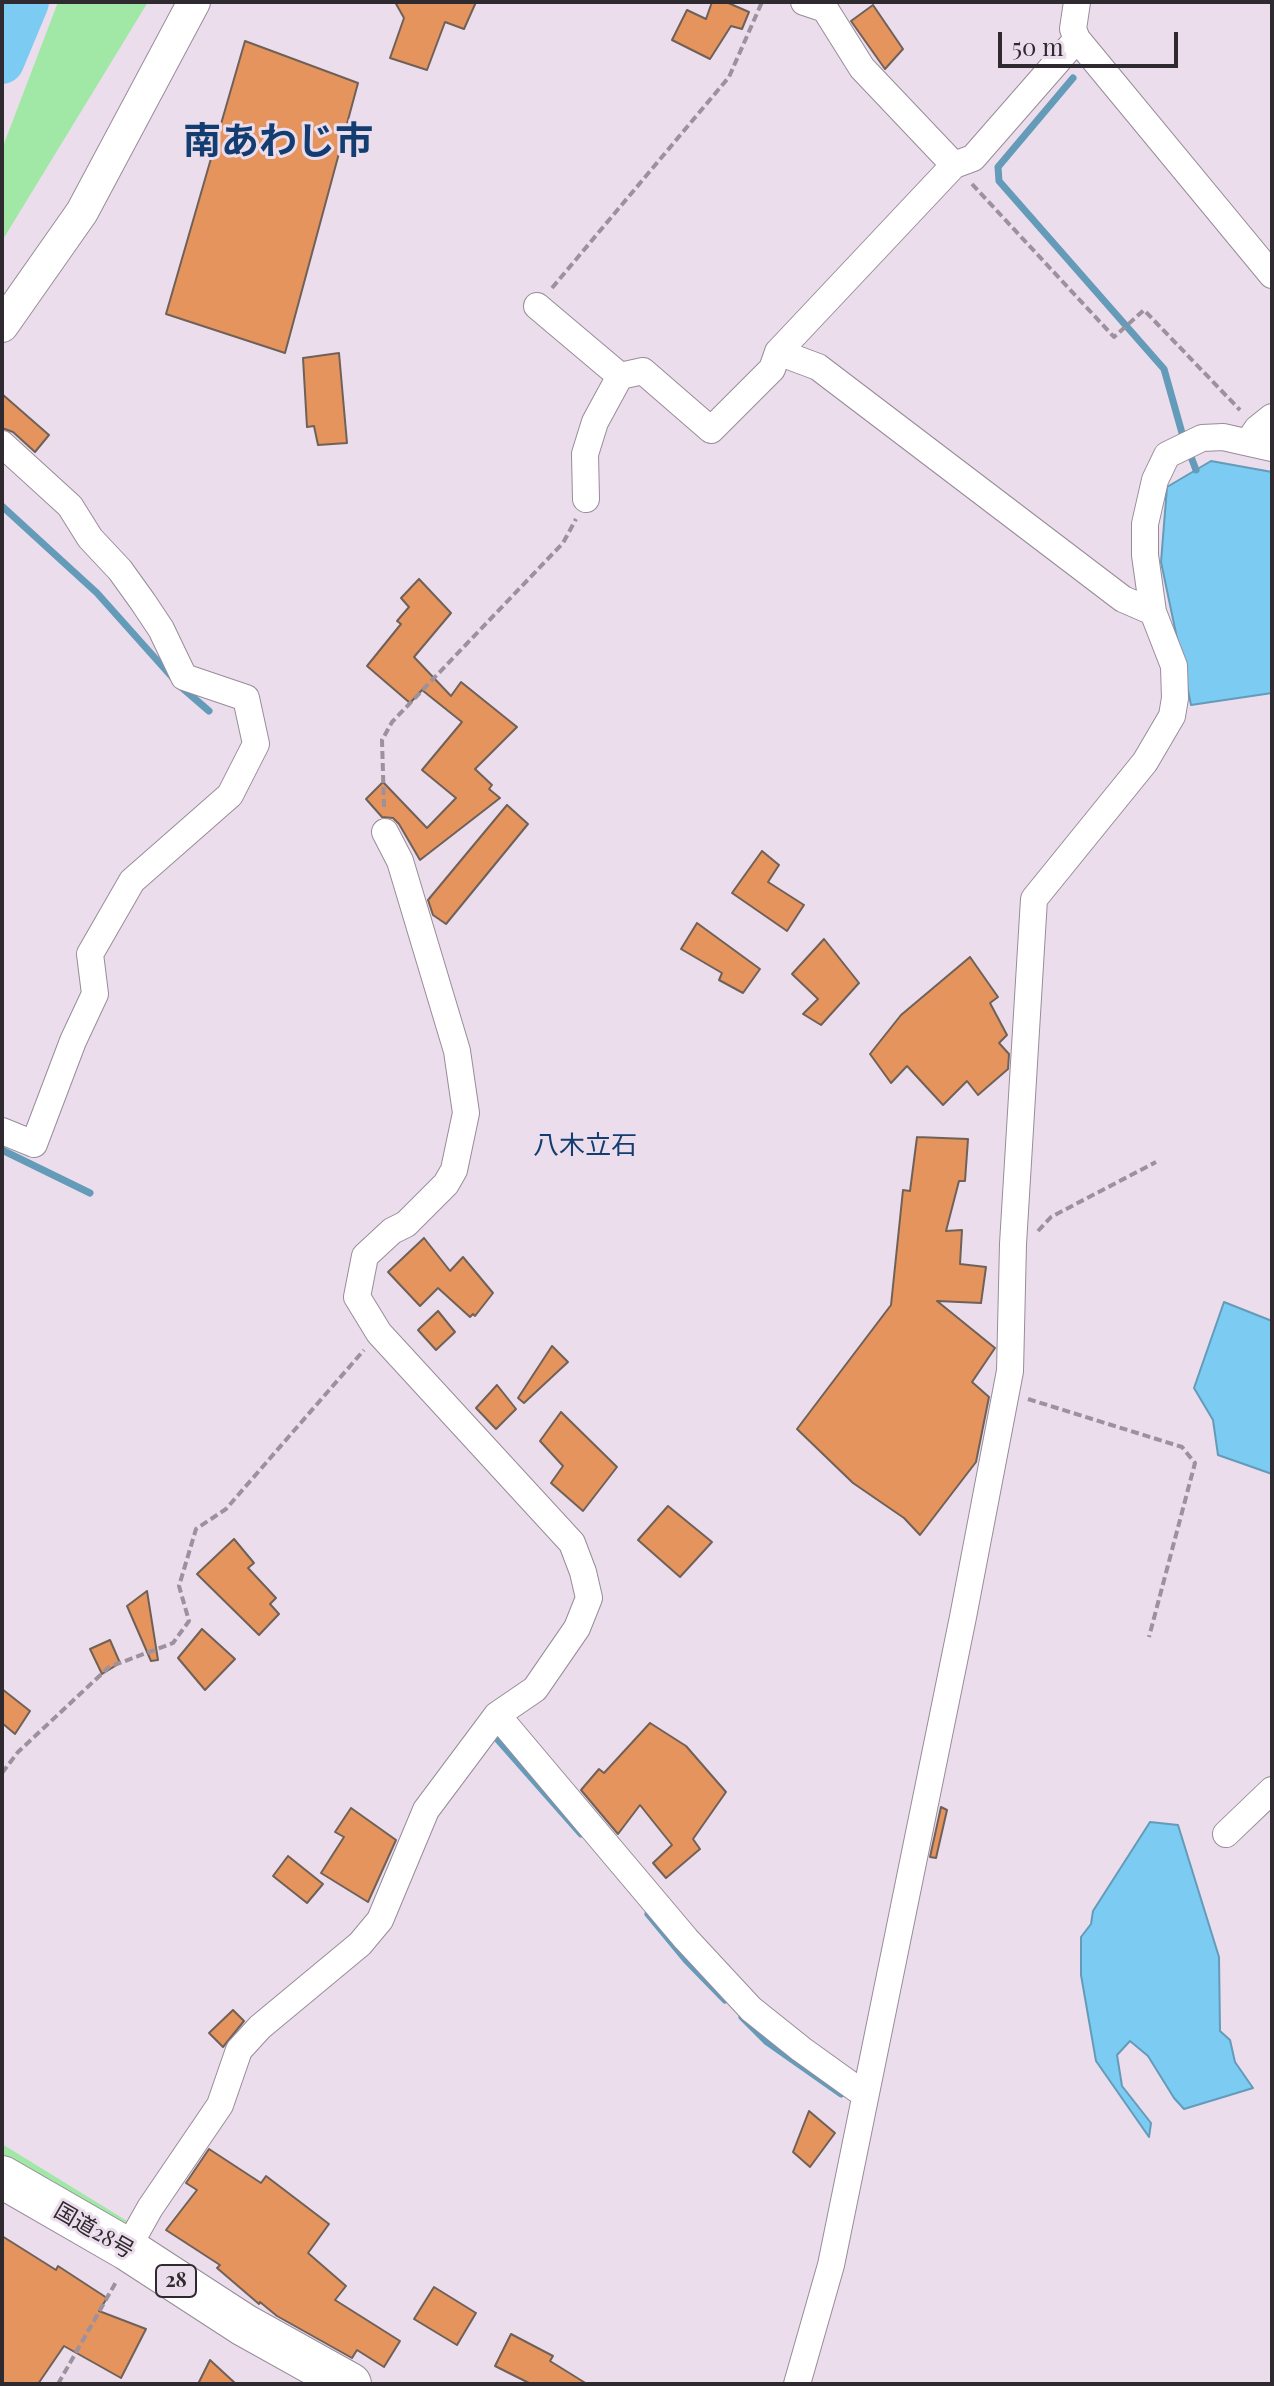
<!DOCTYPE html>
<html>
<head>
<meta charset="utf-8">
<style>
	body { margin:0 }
	#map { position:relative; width:1274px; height:2386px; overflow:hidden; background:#ebddec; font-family:"Playfair Display",serif }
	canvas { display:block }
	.frame { position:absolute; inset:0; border:4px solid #2f2a2f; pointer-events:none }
	.scale { position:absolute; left:998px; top:32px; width:180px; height:36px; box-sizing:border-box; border:4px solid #2f2a2f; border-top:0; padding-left:10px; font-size:24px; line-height:28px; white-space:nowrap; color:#2f2a2f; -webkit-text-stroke:6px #ebddec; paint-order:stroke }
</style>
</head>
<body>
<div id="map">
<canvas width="1274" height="2386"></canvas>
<div class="frame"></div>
<div class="scale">50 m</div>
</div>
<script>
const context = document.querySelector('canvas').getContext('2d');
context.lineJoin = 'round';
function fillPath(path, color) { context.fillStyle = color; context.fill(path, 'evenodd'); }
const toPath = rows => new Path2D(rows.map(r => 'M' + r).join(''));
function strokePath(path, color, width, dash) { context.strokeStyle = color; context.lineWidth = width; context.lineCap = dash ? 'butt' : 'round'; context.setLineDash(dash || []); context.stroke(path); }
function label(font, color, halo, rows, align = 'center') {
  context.font = font + ' "Playfair Display","Noto Sans JP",serif'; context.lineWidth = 6; context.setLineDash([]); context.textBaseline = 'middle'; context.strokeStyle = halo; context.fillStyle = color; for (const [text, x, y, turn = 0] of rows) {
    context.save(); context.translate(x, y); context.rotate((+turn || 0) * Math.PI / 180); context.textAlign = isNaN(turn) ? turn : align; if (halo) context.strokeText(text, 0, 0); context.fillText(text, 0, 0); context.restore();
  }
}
fillPath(toPath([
	[58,2,148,2,2,241,2,149],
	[2,2144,132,2224,121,2238,2,2165]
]), '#a1e8a6');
const water = toPath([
	[1211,461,1272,472,1272,693,1191,705,1161,562,1167,487,1211,461],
	[1224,1302,1272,1321,1272,1474,1218,1455,1213,1420,1194,1388,1224,1302],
	[1150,1822,1178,1825,1219,1957,1220,2031,1230,2040,1235,2062,1253,2088,1184,2109,1174,2098,1148,2056,1130,2041,1117,2055,1122,2086,1151,2123,1149,2137,1096,2061,1081,1975,1081,1937,1091,1924,1093,1911,1150,1822]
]);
fillPath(water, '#7bcbf3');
strokePath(water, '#649bb8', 2);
strokePath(toPath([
	[1073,78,998,167,999,181,1164,369,1182,433,1196,470],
	[2,506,97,593,172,677],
	[180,686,209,711],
	[2,1150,90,1193],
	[491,1732,581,1834],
	[648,1914,686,1960,725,2000],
	[742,2017,767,2042,841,2094]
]), '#649bb8', 7);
strokePath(toPath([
	[2,62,27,2]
]), '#7bcbf3', 44);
const building = toPath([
	[395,2,476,2,464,29,445,22,427,70,390,58,404,18,395,2],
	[712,2,726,2,749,12,742,29,731,26,710,59,672,40,687,10,706,19,712,2],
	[873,5,903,49,885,69,851,21,873,5],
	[245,41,358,83,285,353,166,314,245,41],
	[339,353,347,443,318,445,314,426,307,427,303,358,339,353],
	[2,394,49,435,35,452,13,432,2,428,2,394],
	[419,579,451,613,414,657,451,696,461,682,517,727,475,769,492,785,489,789,500,798,420,860,399,824,393,818,382,817,366,799,383,782,427,828,456,798,422,770,462,722,422,690,410,703,367,666,401,624,397,621,409,607,401,598,419,579],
	[507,805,528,824,446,924,433,915,428,900,507,805],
	[762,851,779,865,768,882,804,905,787,931,732,893,762,851],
	[697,923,760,969,743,993,719,980,722,973,681,949,697,923],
	[824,939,859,983,821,1025,803,1014,818,999,792,974,824,939],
	[970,957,998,997,990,1003,1007,1035,999,1043,1009,1054,1008,1069,978,1095,967,1081,943,1105,907,1066,891,1083,870,1054,901,1015,970,957],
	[917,1137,968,1139,965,1181,959,1181,946,1231,962,1230,960,1264,986,1267,981,1303,937,1301,995,1348,972,1382,989,1397,976,1462,920,1535,904,1518,853,1483,797,1429,891,1305,903,1190,910,1191,917,1137],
	[424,1238,450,1271,463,1257,493,1293,475,1316,473,1314,470,1317,438,1288,420,1306,388,1272,424,1238],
	[438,1311,455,1332,436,1350,418,1330,438,1311],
	[552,1346,568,1362,524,1403,518,1398,552,1346],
	[497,1385,516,1409,496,1429,476,1408,497,1385],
	[561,1412,617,1467,583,1511,551,1483,563,1466,540,1441,561,1412],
	[668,1506,712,1542,680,1577,638,1540,668,1506],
	[234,1539,254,1563,248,1568,276,1598,270,1604,279,1614,259,1635,197,1574,234,1539],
	[147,1591,158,1660,151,1661,127,1606,147,1591],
	[202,1629,235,1659,205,1690,178,1658,202,1629],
	[110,1640,120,1663,102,1674,90,1649,110,1640],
	[2,1689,30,1711,15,1734,2,1723,2,1689],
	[650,1723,686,1746,726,1792,693,1839,700,1849,666,1878,653,1863,672,1845,640,1805,618,1834,581,1790,599,1769,604,1773,650,1723],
	[941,1807,947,1810,936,1858,930,1857,941,1807],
	[351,1808,396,1840,368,1902,321,1873,344,1837,335,1832,351,1808],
	[288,1856,323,1884,307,1903,273,1876,288,1856],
	[233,2010,244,2021,223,2047,209,2033,233,2010],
	[809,2111,835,2133,810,2167,793,2152,809,2111],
	[209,2149,261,2183,266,2176,329,2224,308,2253,346,2286,335,2300,400,2341,384,2367,357,2350,352,2358,277,2316,260,2302,259,2304,217,2268,220,2265,166,2230,197,2190,186,2183,209,2149],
	[2,2236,56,2270,58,2266,107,2298,99,2311,146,2329,121,2378,64,2346,38,2384,2,2384,2,2236],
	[434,2287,476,2313,457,2345,414,2319,434,2287],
	[511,2334,553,2356,550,2361,587,2384,531,2384,495,2366,511,2334],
	[210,2360,236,2384,198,2384,210,2360]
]);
fillPath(building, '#e5945e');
strokePath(building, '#706158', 2);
const minor = toPath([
	[804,2,825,9,862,68,954,165],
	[1077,39,1272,275],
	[537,306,620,376,643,371,711,430,772,369,778,352,818,367,1123,599,1153,612],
	[778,352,954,165,973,158,1077,39,1073,29,1077,2],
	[1249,441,1257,429,1272,417],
	[2,444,70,506,90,538,120,570,143,602,161,629,184,677,246,698,256,744,230,795,132,881,90,954,95,994,73,1041,34,1144,2,1131],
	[586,499,585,454,595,422,620,376],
	[497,1715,686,1939,751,2009,801,2049,865,2095],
	[1226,1834,1272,1790],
	[127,2249,150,2208,220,2105,239,2050,260,2027,360,1944,380,1920,426,1810,497,1715,535,1689,577,1628,589,1598,583,1572,572,1543,379,1333,357,1297,365,1256,392,1231,406,1224,446,1184,454,1170,466,1113,457,1051,400,861,385,832],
	[797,2384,831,2265,963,1617,1010,1371,1013,1244,1034,899,1145,762,1172,716,1175,698,1174,666,1153,612,1145,555,1145,524,1155,480,1167,455,1202,438,1223,437,1272,448]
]);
const tertiary = toPath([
	[2,326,82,212,194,2]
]);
const trunk = toPath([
	[2,2177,127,2249,244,2325,350,2384]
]);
strokePath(minor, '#988c9a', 28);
strokePath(tertiary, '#988c9a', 34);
strokePath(trunk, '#988c9a', 44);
strokePath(toPath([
	[972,184,1114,337,1144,310,1240,410],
	[552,288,729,77,762,2],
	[384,807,382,740,392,722,563,543,576,519],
	[1038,1231,1051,1217,1156,1162],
	[1028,1399,1182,1447,1195,1463,1149,1637],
	[2,1773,18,1752,109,1667,173,1643,189,1621,179,1586,196,1529,226,1509,364,1350],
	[58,2384,116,2282]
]), '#9c919c', 4, [8, 4]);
strokePath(minor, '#fff', 26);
strokePath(tertiary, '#fff', 32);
strokePath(trunk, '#fff', 42);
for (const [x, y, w] of [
	[176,2281,40]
]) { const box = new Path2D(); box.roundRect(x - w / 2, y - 16, w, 32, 6); context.fillStyle = '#ebddec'; context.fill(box); strokePath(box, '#2f2a2f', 2); }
label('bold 20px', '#2f2a2f', null, [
	["28",176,2281]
]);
label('22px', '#2f2a2f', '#ebddec', [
	["国道28号",94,2231,30]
]);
label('26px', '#133d70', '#ebddec', [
	["八木立石",585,1146]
]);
label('bold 38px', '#133d70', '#ebddec', [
	["南あわじ市",278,142]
]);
</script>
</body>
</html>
